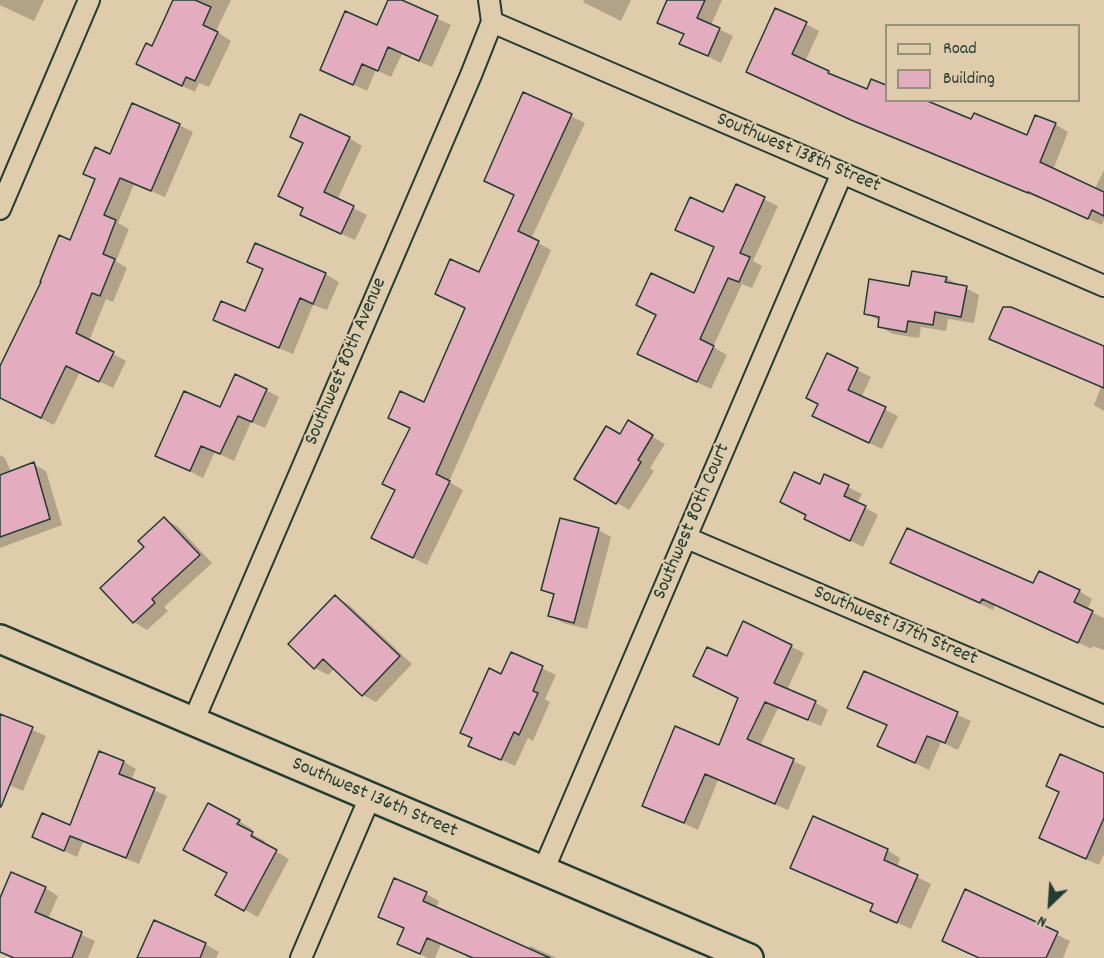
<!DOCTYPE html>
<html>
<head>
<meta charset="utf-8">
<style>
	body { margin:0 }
	#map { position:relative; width:1104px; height:958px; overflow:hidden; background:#dfccaa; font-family:Dekko,sans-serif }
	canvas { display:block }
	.legend { position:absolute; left:885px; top:24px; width:195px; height:78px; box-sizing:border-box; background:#dfccaa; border:2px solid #92937b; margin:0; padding:8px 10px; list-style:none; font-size:18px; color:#1f3d34 }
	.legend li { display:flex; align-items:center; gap:12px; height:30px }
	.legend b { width:30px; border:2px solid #92937b }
	.north { position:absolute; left:1020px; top:874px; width:60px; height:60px; -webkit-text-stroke:4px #dfccaa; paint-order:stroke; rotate:205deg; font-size:16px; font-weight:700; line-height:24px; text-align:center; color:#1f3d34 }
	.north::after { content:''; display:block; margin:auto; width:21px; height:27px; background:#1f3d34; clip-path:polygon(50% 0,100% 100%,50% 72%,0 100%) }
</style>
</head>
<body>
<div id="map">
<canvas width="1104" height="958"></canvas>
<ul class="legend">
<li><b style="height:8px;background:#dfccaa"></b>Road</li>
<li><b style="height:16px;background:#e4acbf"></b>Building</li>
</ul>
<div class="north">N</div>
</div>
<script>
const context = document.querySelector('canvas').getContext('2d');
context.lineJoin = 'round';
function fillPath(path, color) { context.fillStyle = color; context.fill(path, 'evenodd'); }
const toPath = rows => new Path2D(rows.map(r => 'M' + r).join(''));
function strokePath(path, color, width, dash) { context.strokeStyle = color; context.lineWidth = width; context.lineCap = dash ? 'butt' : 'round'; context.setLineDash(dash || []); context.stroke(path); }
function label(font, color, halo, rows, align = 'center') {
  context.font = font + ' Dekko,sans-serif'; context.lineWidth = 4.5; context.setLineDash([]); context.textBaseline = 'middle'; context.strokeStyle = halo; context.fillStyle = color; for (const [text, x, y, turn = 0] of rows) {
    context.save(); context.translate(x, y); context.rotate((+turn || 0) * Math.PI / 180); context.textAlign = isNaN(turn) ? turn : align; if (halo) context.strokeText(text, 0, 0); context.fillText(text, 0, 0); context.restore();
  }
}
fillPath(toPath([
	[0,0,44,0,34,21,0,5],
	[174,0,231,0,216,31,231,41,209,87,199,83,195,92,151,71,152,48],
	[390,0,398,0,451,25,432,67,402,54,391,77,376,70,367,91,321,69,378,27],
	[584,0,631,0,621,21,583,2],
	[668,0,722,0,711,25,733,36,721,63,681,43,685,35,658,22],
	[806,24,819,31,805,62,868,91,872,81,886,87,886,100,972,121,1028,137,1055,124,1068,132,1053,170,1095,189,1104,170,1104,220,1102,225,1042,198,1041,199,866,127,748,71],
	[524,94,585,123,531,239,551,250,449,482,463,490,427,565,373,538,396,490,411,429,389,418,425,404,515,196,486,180],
	[179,125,193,132,165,197,134,184,118,223,129,229,116,261,127,268,113,302,106,299,89,341,126,361,113,388,80,372,54,425,0,398,0,370,71,242,111,156],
	[349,138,362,146,337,200,367,215,355,240,315,222,304,209,280,196],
	[736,186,778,206,753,261,762,266,752,288,742,284,713,347,727,355,711,389,639,354,694,295,715,248,677,229,724,214],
	[255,245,325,274,339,282,327,310,313,305,293,354,228,327,215,319,246,313,264,270,248,261],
	[946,278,979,295,974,323,948,319,946,331,921,327,919,338,893,334,879,326,880,321,865,313,910,287],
	[1005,306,1090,342,1104,367,1104,411,1094,405,1101,387,1004,346,991,339],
	[828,355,871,377,861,398,898,416,882,449,827,423,819,404],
	[266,390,279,397,265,428,251,422,234,461,215,452,203,478,157,455,221,409],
	[628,422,665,444,650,468,654,471,629,510,576,478,620,436],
	[0,455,5,458,11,472,33,464,46,471,62,525,0,548],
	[825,476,862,494,857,503,878,515,863,547,806,519],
	[165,519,178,527,212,563,164,607,168,611,147,630,134,622,102,588,146,547],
	[598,530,611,537,587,629,563,623,550,615,555,596,543,589],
	[892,563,1079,591,1092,599,1087,610,1104,618,1104,650,1093,646,1092,649,995,605,993,610],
	[335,597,348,604,412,664,376,702,363,695,335,668,328,675,315,668],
	[744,623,804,653,787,690,814,702,806,720,778,708,760,746,806,767,788,810,718,780,698,830,644,805,719,747,739,698,727,658],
	[512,654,556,675,545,699,550,702,533,741,528,738,515,766,470,745],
	[865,673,971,721,958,750,941,742,929,770,879,746,888,726,849,708],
	[816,703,828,710,821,726,809,721],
	[0,715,46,736,23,791,0,781],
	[124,762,136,769,131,780,167,796,139,864,83,842,77,857,33,836,71,827],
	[1104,775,1104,854,1099,865,1054,845],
	[239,821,252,829,250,833,265,841,263,844,289,859,258,917,217,895,228,873,198,857],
	[887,850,900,858,897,867,931,884,911,929,872,911,874,905,792,868],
	[45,888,58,896,48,919,95,941,88,958,12,958,0,953,0,902],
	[966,891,1070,941,1063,958,979,958],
	[426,894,439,901,436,908,528,950,530,946,557,958,466,958,467,955,441,944,435,958,428,958,412,951,399,943,405,929,380,916],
	[205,944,219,952,216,958,139,958]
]), '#0003');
const building = toPath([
	[173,0,195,0,211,7,203,25,218,32,195,81,186,77,182,86,136,64,146,43,152,46,173,0],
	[388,0,402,0,438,16,419,61,388,47,378,71,362,64,353,85,320,70,345,11,377,25,388,0],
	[667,0,705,0,697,18,720,28,708,56,679,44,684,34,657,23,667,0],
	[775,8,807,22,792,54,829,71,828,73,867,89,871,79,886,85,886,100,925,100,971,119,974,113,1027,135,1035,115,1056,123,1040,162,1104,192,1104,216,1092,210,1088,219,1028,192,1028,193,851,120,746,72,775,8],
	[523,92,572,114,518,231,539,241,436,474,450,481,413,558,371,538,395,490,382,484,410,428,388,418,400,391,424,402,465,308,435,294,450,259,479,272,514,195,484,181,523,92],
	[132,103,180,124,151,191,120,178,104,215,116,220,103,254,115,259,100,296,92,293,76,333,114,352,99,382,66,366,41,418,0,398,0,366,41,282,40,282,59,235,70,240,95,179,83,174,95,147,110,154,132,103],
	[300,114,350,137,324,192,354,206,341,234,300,215,303,208,278,196,303,143,290,137,300,114],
	[736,184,765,197,740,253,750,257,739,282,728,278,700,339,714,346,697,382,637,354,656,315,636,305,651,273,694,293,714,247,675,230,690,197,723,212,736,184],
	[255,243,326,273,313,304,300,298,279,348,213,320,221,301,245,311,263,269,247,262,255,243],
	[912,271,947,277,945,282,967,286,961,317,935,312,933,325,908,321,906,332,878,327,879,317,864,314,869,279,909,286,912,271],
	[1003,307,1011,307,1104,346,1104,388,989,339,1003,307],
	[827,353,858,368,848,390,886,407,869,443,812,416,818,404,806,398,827,353],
	[235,374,267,389,252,422,238,416,220,454,201,446,190,471,155,456,184,391,220,407,235,374],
	[628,420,653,435,638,460,641,462,616,504,574,479,606,426,620,434,628,420],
	[34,462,50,519,0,537,0,475,34,462],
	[794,472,820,484,824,474,849,485,844,496,866,506,850,541,804,519,806,515,780,502,794,472],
	[164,517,200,555,152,599,155,603,133,623,100,588,144,547,138,541,164,517],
	[560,518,599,528,574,623,548,616,554,594,541,590,560,518],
	[907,528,1033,583,1039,571,1080,590,1074,602,1093,611,1078,643,982,599,980,603,890,563,907,528],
	[335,595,400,656,362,696,323,659,314,669,288,644,335,595],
	[743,621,792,645,774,683,816,701,808,720,765,702,747,739,794,759,775,804,705,774,684,823,642,806,675,726,719,745,738,698,693,676,707,647,727,656,743,621],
	[511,652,543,666,533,691,538,693,519,735,514,732,501,760,468,746,472,738,460,733,489,668,501,674,511,652],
	[864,671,958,712,945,743,927,736,915,763,877,746,887,725,847,708,864,671],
	[0,714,33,727,1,807,0,807,0,714],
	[99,751,124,761,119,774,155,788,126,858,70,836,64,851,32,837,42,813,70,825,99,751],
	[1060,754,1104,773,1104,818,1086,859,1039,838,1059,792,1046,786,1060,754],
	[208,803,240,820,237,824,253,832,251,836,277,850,244,911,215,895,227,873,183,850,208,803],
	[813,816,888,849,884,860,918,875,897,923,870,911,873,904,790,868,813,816],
	[11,872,46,887,35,912,82,932,72,958,14,958,0,952,0,898,11,872],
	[394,878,427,892,423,901,550,958,473,958,427,938,420,954,397,944,404,928,378,917,394,878],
	[965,889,1058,932,1046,958,979,958,942,941,965,889],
	[154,920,206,943,200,958,137,958,154,920]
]);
fillPath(building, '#e4acbf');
strokePath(building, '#1f3d34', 1.5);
const street = toPath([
	[492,22,1104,286],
	[0,209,89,0],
	[687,538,1104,716],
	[193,722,471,75,492,22,489,0],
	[543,871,842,173],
	[301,958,370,797]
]);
const secondary = toPath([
	[0,639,749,958]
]);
strokePath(street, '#1f3d34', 24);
strokePath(secondary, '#1f3d34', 32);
strokePath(street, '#dfccaa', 20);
strokePath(secondary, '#dfccaa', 27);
label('20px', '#1f3d34', '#dfccaa', [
	["Southwest 138th Street",798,154,23],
	["Southwest 80th Avenue",347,362,-67],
	["Southwest 80th Court",693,522,-67],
	["Southwest 137th Street",895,627,23],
	["Southwest 136th Street",374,799,23]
]);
</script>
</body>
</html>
